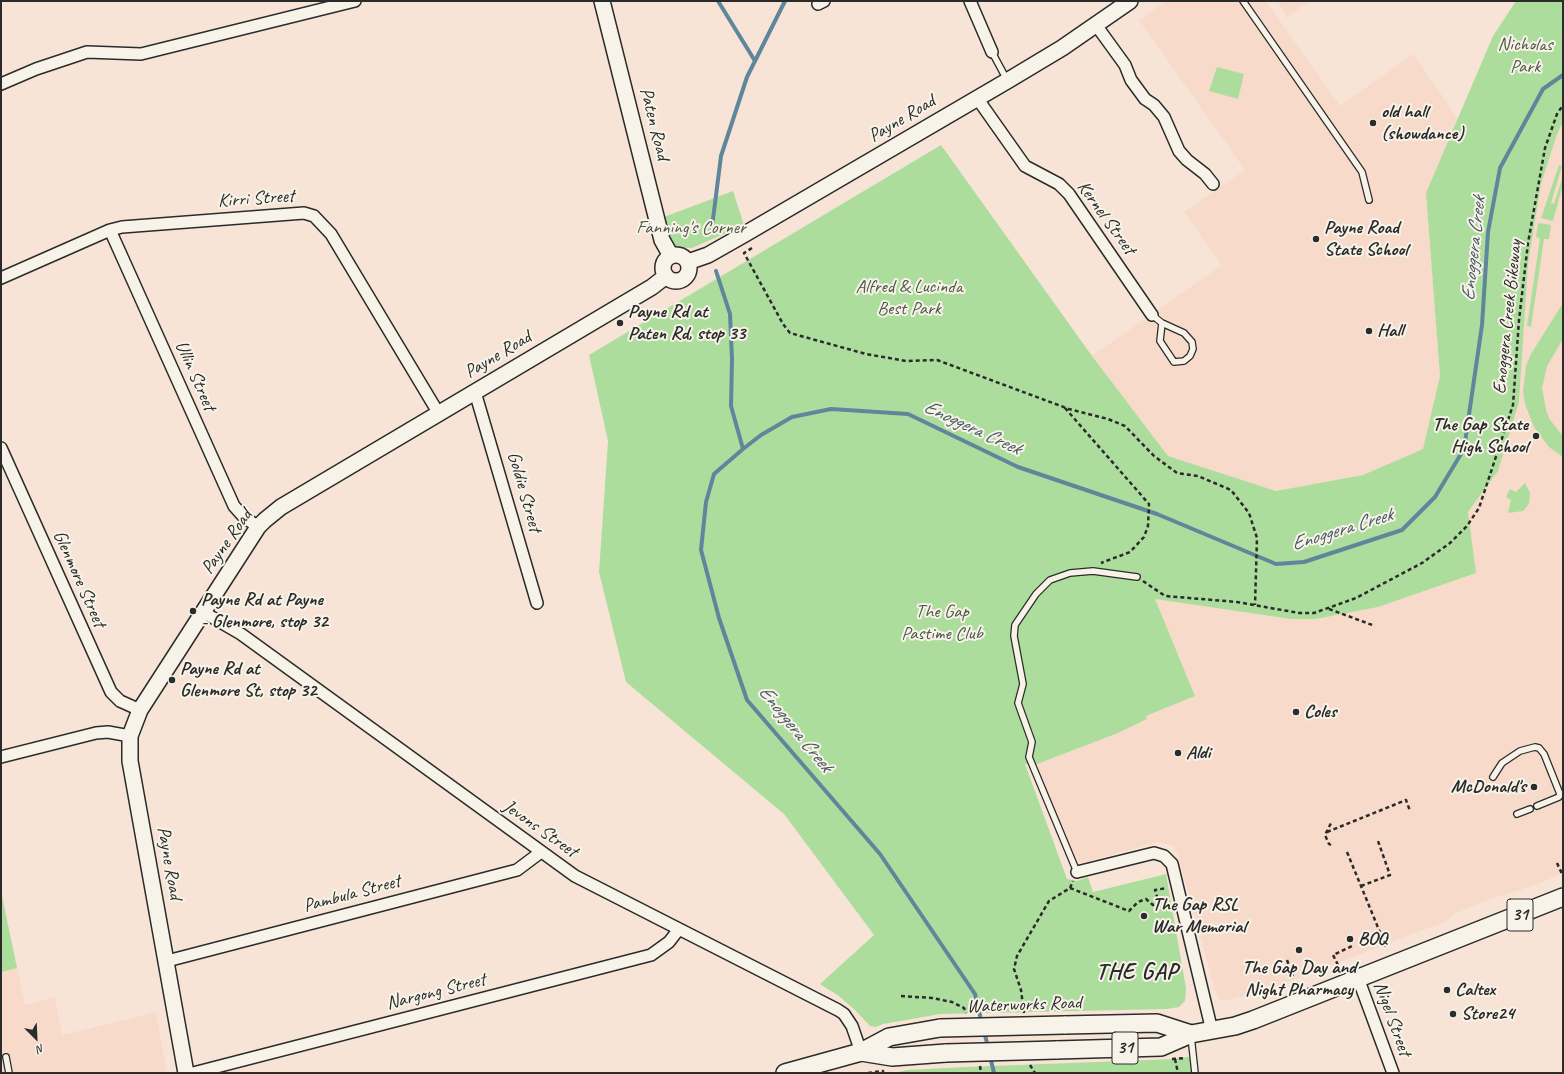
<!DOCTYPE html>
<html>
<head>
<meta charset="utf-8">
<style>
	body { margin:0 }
	#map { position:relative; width:1564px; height:1074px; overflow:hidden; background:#f7e4d6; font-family:Caveat,sans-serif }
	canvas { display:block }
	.frame { position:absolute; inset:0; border:2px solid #2b2b2b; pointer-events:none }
	.north { position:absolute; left:16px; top:1018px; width:40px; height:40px; -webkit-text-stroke:3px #f7f3e8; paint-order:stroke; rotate:156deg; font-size:11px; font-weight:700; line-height:16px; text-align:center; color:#2b2b2b }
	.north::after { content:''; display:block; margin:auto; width:14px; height:18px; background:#2b2b2b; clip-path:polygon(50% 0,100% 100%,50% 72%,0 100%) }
</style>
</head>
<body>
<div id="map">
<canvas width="1564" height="1074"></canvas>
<div class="frame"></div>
<div class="north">N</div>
</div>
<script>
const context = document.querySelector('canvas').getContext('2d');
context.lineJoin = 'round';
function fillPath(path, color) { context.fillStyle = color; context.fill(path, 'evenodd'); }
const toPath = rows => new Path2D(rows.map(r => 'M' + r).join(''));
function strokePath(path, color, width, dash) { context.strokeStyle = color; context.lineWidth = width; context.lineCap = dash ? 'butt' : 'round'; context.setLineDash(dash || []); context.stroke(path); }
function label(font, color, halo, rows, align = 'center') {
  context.font = font + ' Caveat,sans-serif'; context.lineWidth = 4; context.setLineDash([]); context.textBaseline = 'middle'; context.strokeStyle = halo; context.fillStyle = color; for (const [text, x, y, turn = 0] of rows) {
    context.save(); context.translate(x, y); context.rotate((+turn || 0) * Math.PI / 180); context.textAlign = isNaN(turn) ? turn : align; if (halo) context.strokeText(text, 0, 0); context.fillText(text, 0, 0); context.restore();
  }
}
fillPath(toPath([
	[1166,1,1266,1,1340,106,1413,54,1458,119,1426,193,1440,376,1423,449,1363,475,1276,491,1168,456,1092,356,1222,265,1184,212,1245,170,1139,20],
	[1277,1,1309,1,1288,17],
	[1563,121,1563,873,1538,884,1482,902,1452,915,1449,920,1270,989,1233,999,1220,1001,1216,993,1178,855,1173,846,1158,842,1082,863,1077,862,1074,859,1037,764,1117,733,1147,719,1146,716,1195,696,1154,599,1291,619,1316,619,1378,607,1475,573,1468,512,1498,471,1519,402,1528,264,1541,184,1556,137],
	[17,968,25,1005,55,997,62,1035,156,1012,167,1073,1,1073,1,972]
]), '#f7dac9');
fillPath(toPath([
	[1516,1,1563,1,1563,121,1556,137,1541,184,1528,264,1519,402,1498,471,1468,512,1476,573,1378,607,1316,619,1291,619,1155,599,1195,696,1146,716,1147,719,1118,733,1037,764,1025,764,1067,879,1077,881,1088,877,1093,892,1166,874,1186,988,1185,1001,1179,1007,1167,1009,940,1014,883,1024,876,1027,870,1026,856,1011,839,996,820,984,874,935,784,814,626,682,599,572,608,441,589,355,941,145,1092,356,1168,456,1276,491,1363,475,1423,449,1440,376,1426,193,1493,36],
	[1217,67,1244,74,1238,99,1209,91],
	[1559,165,1562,166,1551,203,1554,204,1563,176,1563,184,1553,221,1541,218],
	[733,191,744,225,692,248,671,247,664,217],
	[1538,223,1551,225,1549,239,1544,239,1531,327,1527,326,1540,238,1536,237],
	[1563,303,1563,339,1547,366,1542,388,1546,410,1550,420,1563,436,1563,457,1549,447,1534,427,1525,404,1523,391,1526,366,1531,354],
	[1525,483,1530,493,1529,504,1523,511,1508,513,1511,500,1506,497,1510,489,1516,492],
	[1,891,17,968,1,972],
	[1193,1056,1197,1073,894,1073,907,1070,965,1067,1175,1059]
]), '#addd9d');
strokePath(toPath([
	[718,1,755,61],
	[712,227,721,156,747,77,785,1],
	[716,271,730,314,732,359,731,406,743,449],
	[982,1024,975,994,880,854,747,700,719,618,701,550,706,502,714,474,743,449,761,435,792,417,831,409,908,414,1018,467,1157,514,1276,564,1304,562,1402,530,1435,497,1464,449,1482,325,1488,232,1500,168,1543,89,1563,75],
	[984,1031,988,1047],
	[990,1056,994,1073]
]), '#60869b', 4);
const lane = toPath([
	[1243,1,1362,172,1369,200],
	[992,52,1007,80],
	[1152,315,1162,323,1184,333,1192,342,1193,349,1190,356,1184,361,1174,362,1160,341,1162,323],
	[1493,777,1502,763,1520,751,1535,747,1539,748,1544,754,1560,794,1559,797,1537,806],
	[1517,814,1530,809],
	[1077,872,1029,757,1032,742,1018,703,1023,684,1014,636,1015,625,1036,594,1050,580,1070,573,1093,571,1137,577],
	[1191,1036,1195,1073],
	[6,1057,9,1073]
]);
const street = toPath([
	[970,1,992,52],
	[818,4,824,1],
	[1096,25,1125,65,1131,80,1145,99,1154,105,1164,117,1179,151,1187,160,1205,174,1213,184],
	[1,84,36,69,87,52,141,54,355,1],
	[977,98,1025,166,1059,184,1069,194,1152,315],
	[110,230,234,506,243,516,258,527],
	[1,278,110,230,122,227,304,213,314,216,331,234,439,414],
	[475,392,537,603],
	[1,448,111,692,120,701,140,710],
	[203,612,241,634,575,876,838,1010,844,1014,852,1026,861,1052],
	[1,757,96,733,108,732,130,736],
	[1077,872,1154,853,1164,856,1172,864,1212,1031],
	[167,961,517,870,541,852],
	[1358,978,1393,1073],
	[193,1073,651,955,669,942,679,929]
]);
const secondary = toPath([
	[602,1,662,240,671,256],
	'663 268a13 13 0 1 1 26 0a13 13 0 1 1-26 0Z',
	[688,262,708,255,745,234,1007,81,1062,48,1130,1],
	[186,1073,130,761,130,736,140,710,258,527,265,520,281,507,652,287,666,276]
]);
const primary = toPath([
	[1064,1025,1157,1023,1191,1034],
	[1056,1050,1161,1047,1191,1034,1235,1026,1253,1020,1563,897],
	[861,1052,892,1057,946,1053],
	[785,1073,861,1052,889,1037,940,1028]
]);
strokePath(lane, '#2b2b2b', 8);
strokePath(street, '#2b2b2b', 14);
strokePath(secondary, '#2b2b2b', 18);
strokePath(primary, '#2b2b2b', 20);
strokePath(toPath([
	[752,248,744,253,783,324,790,333,866,354,906,361,937,360,1069,409,1108,419,1125,426,1154,456,1177,473,1198,476,1231,490,1249,513,1257,538,1255,605],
	[1065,408,1149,504,1148,526,1144,537,1130,552,1101,563],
	[1143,581,1165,596,1237,602,1299,613,1314,613,1356,598,1422,563,1450,543,1467,526,1479,508,1513,405,1519,320,1528,243,1545,148,1557,114,1563,105],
	[1329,609,1375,626],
	[1327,832,1406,800,1410,811],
	[1331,845,1329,844,1325,835,1332,821],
	[1347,852,1386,947],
	[1557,863,1563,876],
	[1361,886,1390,875,1378,841],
	[1070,888,1129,911,1138,902,1146,899,1153,905,1159,903,1155,890,1167,888],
	[1287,960,1293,976],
	[1338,965,1333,955,1354,945],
	[901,996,932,998,952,1002,964,1008,966,1013],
	[1024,1013,1021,990,1014,969,1017,956,1049,901,1070,888,1073,881],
	[1172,1059,1185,1058],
	[1175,1059,1178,1073],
	[1030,1065,1035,1073],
	[980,1066,981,1073],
	[868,1073,883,1071,883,1073]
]), '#2b2b2b', 2.5, [4, 3]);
strokePath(lane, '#f7f3e8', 5.5);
strokePath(street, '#f7f3e8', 11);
strokePath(secondary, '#f7f3e8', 15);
strokePath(primary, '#f7f3e8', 17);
const primaryBridge = toPath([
	[940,1028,1064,1025],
	[946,1053,1056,1050]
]);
strokePath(primaryBridge, '#2b2b2b', 20, []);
strokePath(primaryBridge, '#f7f3e8', 17);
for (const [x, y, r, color] of [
	[1373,123,4,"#2b2b2b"],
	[1316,239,4,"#2b2b2b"],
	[620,323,4,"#2b2b2b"],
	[1369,331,4,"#2b2b2b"],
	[1536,436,4,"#2b2b2b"],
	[193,611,4,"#2b2b2b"],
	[172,680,4,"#2b2b2b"],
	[1296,712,4,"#2b2b2b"],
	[1178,753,4,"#2b2b2b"],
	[1534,787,4,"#2b2b2b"],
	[1144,916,4,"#2b2b2b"],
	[1350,939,4,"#2b2b2b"],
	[1299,950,4,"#2b2b2b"],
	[1447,990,4,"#2b2b2b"],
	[1453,1014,4,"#2b2b2b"]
]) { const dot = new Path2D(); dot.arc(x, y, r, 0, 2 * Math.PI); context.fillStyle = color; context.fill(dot); strokePath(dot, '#f7f3e8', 1.5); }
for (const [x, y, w] of [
	[1520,915,26],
	[1125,1048,26]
]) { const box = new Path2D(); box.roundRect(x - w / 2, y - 16, w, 32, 3); context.fillStyle = '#f7f3e8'; context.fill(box); strokePath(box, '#2b2b2b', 1); }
label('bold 18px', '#2b2b2b', null, [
	["31",1520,915],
	["31",1125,1048]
]);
label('19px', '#4c5848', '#f7f3e8', [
	["Nicholas",1525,45],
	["Park",1525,67],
	["Fanning's Corner",691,228],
	["Alfred & Lucinda",909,287],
	["Best Park",909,309],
	["The Gap",942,612],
	["Pastime Club",942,634]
]);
label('bold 19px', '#2b2b2b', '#f7f3e8', [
	["old hall",1381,112],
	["(showdance)",1381,134],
	["Payne Road",1324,228],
	["State School",1324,250],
	["Payne Rd at",628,312],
	["Paten Rd, stop 33",628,334],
	["Hall",1377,331],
	["The Gap State",1528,425,"right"],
	["High School",1528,447,"right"],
	["Payne Rd at Payne",201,600],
	["- Glenmore, stop 32",201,622],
	["Payne Rd at",180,669],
	["Glenmore St, stop 32",180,691],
	["Coles",1304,712],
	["Aldi",1186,753],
	["McDonald's",1526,787,"right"],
	["The Gap RSL",1152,905],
	["War Memorial",1152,927],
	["BOQ",1358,939],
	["The Gap Day and",1299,968,"center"],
	["Night Pharmacy",1299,990,"center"],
	["Caltex",1455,990],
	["Store24",1461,1014]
], 'left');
label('19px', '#2b2b2b', '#f7f3e8', [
	["Payne Road",902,119,-31],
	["Paten Road",654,124,76],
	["Kirri Street",256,199,-4],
	["Kernel Street",1106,218,54],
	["Enoggera Creek Bikeway",1508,317,-84],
	["Payne Road",498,355,-31],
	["Ullin Street",195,376,66],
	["Goldie Street",524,492,74],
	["Payne Road",227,542,-55],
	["Glenmore Street",79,579,66],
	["Jevons Street",540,829,35],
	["Payne Road",169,863,80],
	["Pambula Street",352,894,-15],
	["Nargong Street",436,992,-14],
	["Waterworks Road",1024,1005,-2],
	["Nigel Street",1392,1019,70]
]);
label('italic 20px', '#465963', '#f7f3e8', [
	["Enoggera Creek",1474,249,-84],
	["Enoggera Creek",972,428,25],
	["Enoggera Creek",1342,530,-17],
	["Enoggera Creek",795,729,51]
]);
context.letterSpacing = '1px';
label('bold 23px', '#2b2b2b', '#f7f3e8', [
	["THE GAP",1137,973]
]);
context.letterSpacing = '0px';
</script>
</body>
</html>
